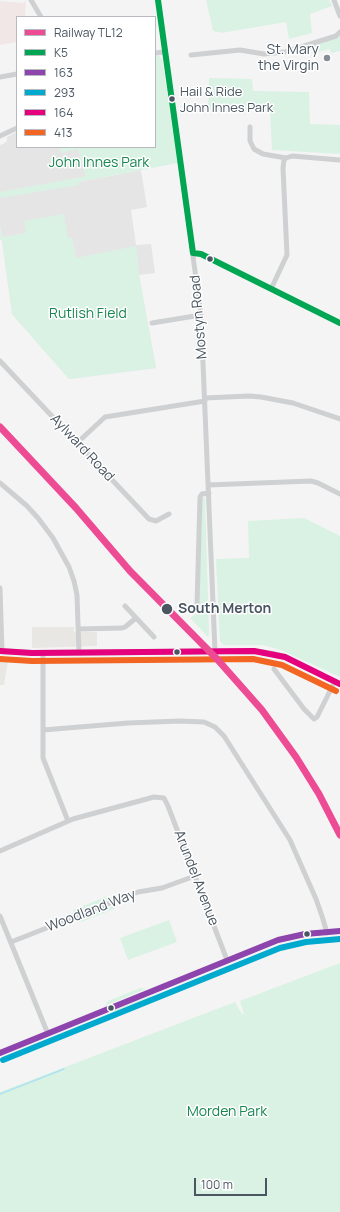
<!DOCTYPE html>
<html>
<head>
<meta charset="utf-8">
<style>
	body { margin:0 }
	#map { position:relative; width:340px; height:1212px; overflow:hidden; background:#f4f4f4; font-family:Manrope,sans-serif }
	canvas { display:block }
	.legend { position:absolute; left:16px; top:16px; width:140px; height:132px; box-sizing:border-box; background:#fff; border:1px solid #b7bbc0; margin:0; padding:5px 7px; list-style:none; font-size:12px; color:#4a5661 }
	.legend li { display:flex; align-items:center; gap:8px; height:20px }
	.legend b { width:20px; border:1px solid #b7bbc0 }
	.scale { position:absolute; left:194px; top:1178px; width:73px; height:18px; box-sizing:border-box; border:2px solid #4a5661; border-top:0; padding-left:5px; font-size:12px; line-height:14px; white-space:nowrap; color:#4a5661; -webkit-text-stroke:3px #fff; paint-order:stroke }
</style>
</head>
<body>
<div id="map">
<canvas width="340" height="1212"></canvas>
<ul class="legend">
<li><b style="height:5px;background:#ee4b95"></b>Railway TL12</li>
<li><b style="height:5px;background:#00a651"></b>K5</li>
<li><b style="height:5px;background:#8e44ad"></b>163</li>
<li><b style="height:5px;background:#00a9ce"></b>293</li>
<li><b style="height:5px;background:#e5007d"></b>164</li>
<li><b style="height:5px;background:#f26522"></b>413</li>
</ul>
<div class="scale">100 m</div>
</div>
<script>
const context = document.querySelector('canvas').getContext('2d');
context.lineJoin = 'round';
function fillPath(path, color) { context.fillStyle = color; context.fill(path, 'evenodd'); }
const toPath = rows => new Path2D(rows.map(r => 'M' + r).join(''));
function strokePath(path, color, width, dash) { context.strokeStyle = color; context.lineWidth = width; context.lineCap = dash ? 'butt' : 'round'; context.setLineDash(dash || []); context.stroke(path); }
function label(font, color, halo, rows, align = 'center') {
  context.font = font + ' Manrope,sans-serif'; context.lineWidth = 3; context.setLineDash([]); context.textBaseline = 'middle'; context.strokeStyle = halo; context.fillStyle = color; for (const [text, x, y, turn = 0] of rows) {
    context.save(); context.translate(x, y); context.rotate((+turn || 0) * Math.PI / 180); context.textAlign = isNaN(turn) ? turn : align; if (halo) context.strokeText(text, 0, 0); context.fillText(text, 0, 0); context.restore();
  }
}
fillPath(toPath([
	[32,627,74,627,74,632,97,632,97,646,32,648],
	[0,659,8,661,4,685,0,685]
]), '#e8e7e3');
fillPath(toPath([
	[17,132,17,147,60,147,61,152,78,148,86,176,78,182,141,170,147,207,131,210,136,245,151,244,155,273,139,275,156,368,69,379,12,314,0,226,0,145,3,144,7,141,7,137]
]), '#e6e5e6');
fillPath(toPath([
	[0,1,24,3,26,1,25,17,17,17,17,42,0,45]
]), '#f1e7e6');
fillPath(toPath([
	[206,0,329,0,332,6,310,14,312,33,289,39,286,22,221,33,220,32,215,32,215,31,213,31],
	[340,37,340,51,331,53,330,49,312,53,312,45],
	[155,55,159,56,162,60,178,163,78,182,79,185,0,198,0,192,86,176,78,149,61,153,60,147,155,147],
	[209,78,252,79,253,91,309,92,310,124,340,125,340,154,272,150,270,112,228,108,208,110],
	[64,214,68,238,72,238,76,258,136,246,139,275,156,368,69,379,12,314,2,240,0,240,0,226,2,237,26,233,24,221],
	[205,497,209,634,208,637,190,618,199,612,202,499],
	[304,518,340,536,340,677,281,650,263,645,224,645,220,641,216,559,249,558,248,521],
	[108,896,115,898,71,915,75,909],
	[118,904,114,909,81,922,73,921],
	[169,920,177,942,128,960,120,938],
	[340,963,340,1212,0,1212,0,1092,235,1002,242,1014,244,1014,240,1001],
	[140,988,146,989,105,1006,108,1001],
	[151,996,148,1001,115,1014,109,1012]
]), '#d9f2e3');
strokePath(toPath([
	[0,1094,64,1069]
]), '#aee2f0', 1.5);
strokePath(toPath([
	[31,0,41,17],
	[158,0,201,315,215,651],
	[334,0,340,16],
	[155,53,165,52],
	[191,55,240,50,264,54,285,52,336,36,340,32],
	[0,77,17,74],
	[250,127,250,141,254,149,263,154,286,158],
	[0,136,17,128],
	[286,158,292,156,340,160],
	[193,253,201,254,340,323],
	[271,289,287,255,283,168,284,160,286,158],
	[152,323,201,315],
	[0,361,149,519,156,521,169,514],
	[205,398,249,396,261,397,293,403,340,419],
	[77,443,105,417,205,401],
	[0,483,27,506,38,518,53,538,69,567,74,581,77,595,79,653],
	[208,485,311,481,318,483,340,494],
	[0,588,2,651],
	[125,606,154,637],
	[194,608,197,605,200,497,202,494,209,493],
	[79,629,122,628,125,627,136,618],
	[43,653,43,758,68,821],
	[274,669,304,709,314,719,317,717,335,681],
	[43,730,128,723,180,721,204,722,215,727,224,736,290,840,316,899,322,916,327,933],
	[0,851,73,819,154,797,164,798,168,806,227,960],
	[0,916,48,1034],
	[11,942,138,892,162,888,195,876],
	[0,1053,278,940,305,934,340,931]
]), '#ced0d2', 5);
strokePath(toPath([
	[0,651,32,653,254,651,273,654,285,657,340,684]
]), '#caced1', 6);
strokePath(toPath([
	[158,0,193,253],
	[193,253,201,254,340,323]
]), '#00a651', 6);
strokePath(toPath([
	[0,1053,278,940,305,934,340,931]
]), '#8e44ad', 6);
strokePath(toPath([
	[3,1060,280,948,306,942,340,939]
]), '#00a9ce', 6);
strokePath(toPath([
	[0,651,32,653,254,651,285,657,340,684]
]), '#e5007d', 6);
strokePath(toPath([
	[0,659,32,661,253,659,282,665,336,691]
]), '#f26522', 6);
strokePath(toPath([
	[0,427,76,508,130,571,217,659,262,710,296,757,319,794,340,835]
]), '#ee4b95', 7);
for (const [x, y, r, color] of [
	[327,58,4,"#868d94"],
	[172,99,3.5,"#4a5661"],
	[210,259,3.5,"#4a5661"],
	[167,609,6,"#4a5661"],
	[177,652,3.5,"#4a5661"],
	[307,934,3.5,"#4a5661"],
	[111,1008,3.5,"#4a5661"]
]) { const dot = new Path2D(); dot.arc(x, y, r, 0, 2 * Math.PI); context.fillStyle = color; context.fill(dot); strokePath(dot, '#fff', 1.5); }
label('13px', '#4a5661', '#fff', [
	["Hail & Ride",180,92],
	["John Innes Park",180,108]
], 'left');
label('14px', '#4a5661', '#fff', [
	["St. Mary",319,50],
	["the Virgin",319,66]
], 'right');
label('14px', '#17864f', '#fff', [
	["John Innes Park",99,163],
	["Rutlish Field",88,314],
	["Morden Park",227,1112]
]);
label('14px', '#4a5661', '#fff', [
	["Mostyn Road",199,317,-95],
	["Aylward Road",82,448,47],
	["Arundel Avenue",196,878,69],
	["Woodland Way",91,911,-21]
]);
label('bold 14px', '#4a5661', '#fff', [
	["South Merton",178,609]
], 'left');
</script>
</body>
</html>
